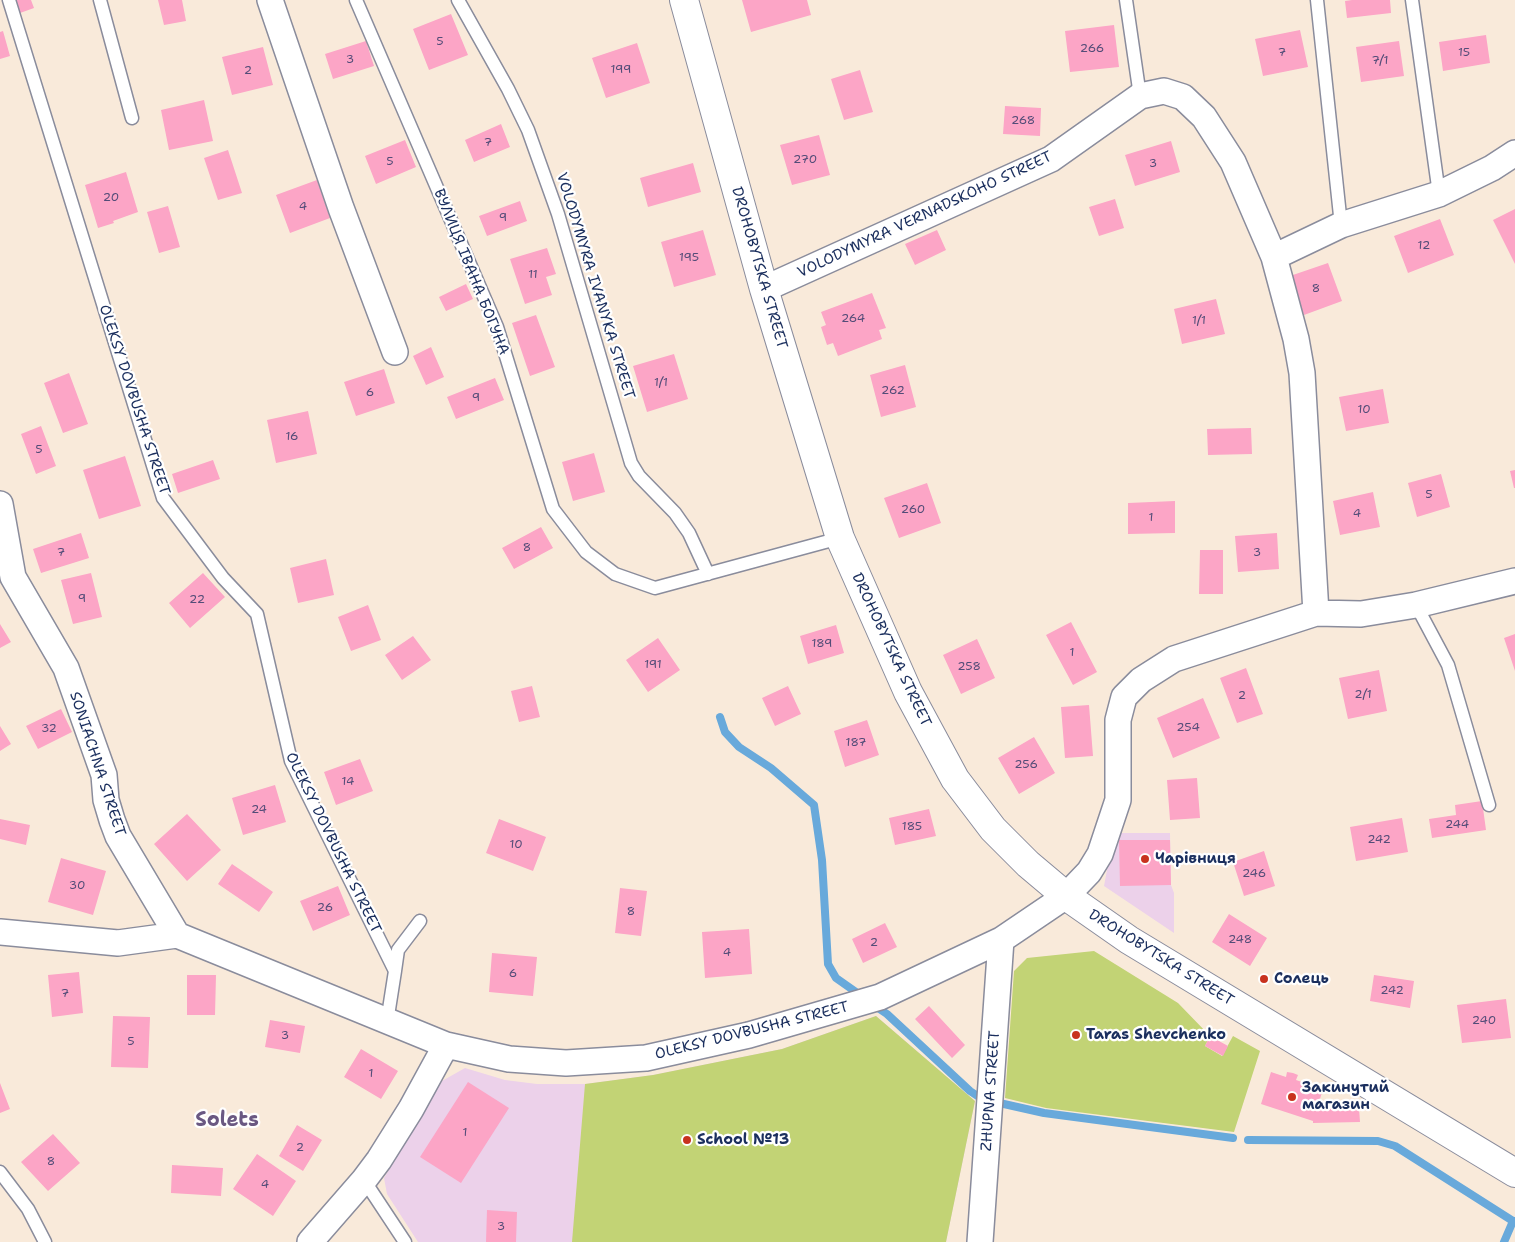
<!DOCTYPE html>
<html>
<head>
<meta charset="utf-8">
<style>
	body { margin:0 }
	canvas { display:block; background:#f9eada }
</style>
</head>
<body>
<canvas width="1515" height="1242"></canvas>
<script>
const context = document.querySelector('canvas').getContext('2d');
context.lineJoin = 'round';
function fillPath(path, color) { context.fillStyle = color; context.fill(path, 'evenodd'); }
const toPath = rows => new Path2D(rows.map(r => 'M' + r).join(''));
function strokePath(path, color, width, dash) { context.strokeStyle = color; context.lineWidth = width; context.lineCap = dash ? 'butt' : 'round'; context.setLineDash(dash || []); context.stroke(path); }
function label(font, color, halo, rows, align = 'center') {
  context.font = font + ' "Shantell Sans",sans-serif'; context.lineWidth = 4.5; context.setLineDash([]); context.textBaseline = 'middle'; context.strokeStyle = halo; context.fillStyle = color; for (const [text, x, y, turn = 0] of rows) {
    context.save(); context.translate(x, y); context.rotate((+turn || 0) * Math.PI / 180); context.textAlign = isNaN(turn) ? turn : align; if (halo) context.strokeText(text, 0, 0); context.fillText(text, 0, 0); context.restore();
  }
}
fillPath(toPath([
	[1114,833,1170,833,1171,885,1174,893,1174,933,1104,886],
	[876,1016,975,1101,946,1242,418,1242,387,1194,384,1178,442,1081,465,1068,505,1080,537,1084,585,1084,653,1075,782,1049]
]), '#ecd1ea');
fillPath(toPath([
	[1094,951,1178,1003,1210,1036,1205,1046,1222,1056,1233,1036,1260,1051,1234,1132,1046,1108,1005,1098,1014,971,1027,958],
	[876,1016,975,1101,946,1242,572,1242,585,1084,653,1075,782,1049]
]), '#c2d375');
strokePath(toPath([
	[720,717,725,732,739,747,771,768,814,805,822,860,828,964,836,978,863,997],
	[872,1004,887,1014,970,1091,979,1097],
	[995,1102,1044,1113,1233,1138],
	[1248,1140,1378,1141,1395,1146,1513,1221],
	[1504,1242,1513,1221,1515,1221]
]), '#68a9db', 8);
fillPath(toPath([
	[16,0,31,0,34,8,20,13],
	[158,0,182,0,186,21,164,25],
	[742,0,807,0,811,15,751,32],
	[1352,0,1390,0,1391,13,1347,18,1345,1],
	[451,14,468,55,429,70,413,29],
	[1114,25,1119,67,1070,72,1065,31],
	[1300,30,1308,67,1263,76,1255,39],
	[3,31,10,56,0,59,0,32],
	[1486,35,1490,63,1443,71,1439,42],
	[366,41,374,66,333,79,325,54],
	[1399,41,1404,76,1361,82,1356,47],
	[637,43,650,83,606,98,592,58],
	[263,47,273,85,232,95,222,57],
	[860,70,873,112,844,120,831,79],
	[204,100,213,141,169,150,161,110],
	[1005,106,1041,108,1040,136,1003,134],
	[501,124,510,147,474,162,465,140],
	[819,135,830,175,792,185,780,145],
	[405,140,416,167,376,184,365,156],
	[1171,141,1180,172,1135,186,1125,155],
	[228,150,242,193,218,200,204,158],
	[693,163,701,192,648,207,640,178],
	[126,172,138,212,113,221,114,223,98,228,85,185],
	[317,180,330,218,290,233,276,195],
	[1115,199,1124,228,1099,236,1089,207],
	[520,201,527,221,487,236,479,216],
	[168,206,180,247,159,253,147,212],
	[1515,209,1515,264,1493,220],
	[1440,219,1454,255,1408,273,1394,236],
	[703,230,716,275,674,287,661,242],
	[937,230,946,250,915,265,905,244],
	[547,248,556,274,546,277,552,295,525,304,510,259],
	[1328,263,1342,301,1304,315,1290,276],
	[466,284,473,299,446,311,439,297],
	[872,293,886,328,879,330,882,339,838,356,833,343,827,345,821,327,826,325,821,312],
	[1216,299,1225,334,1182,344,1174,309],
	[536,315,555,367,530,376,512,323],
	[431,347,444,377,426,385,413,356],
	[674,354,688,399,647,412,633,366],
	[905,365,916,407,881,417,870,375],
	[384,369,395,403,356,416,344,382],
	[69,373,88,424,63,433,44,383],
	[495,378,504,400,456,419,447,397],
	[1383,389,1389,423,1346,431,1339,397],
	[308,411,317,454,276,463,267,420],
	[41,426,56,466,36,474,21,434],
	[1251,428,1252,454,1208,455,1207,429],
	[594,453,605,492,573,501,562,462],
	[125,456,141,506,99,519,83,470],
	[213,460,220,479,178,493,172,474],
	[1515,470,1515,488,1514,488,1510,471],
	[1441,474,1450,507,1417,517,1408,483],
	[927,483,941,523,899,538,884,498],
	[1373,492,1380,527,1340,535,1333,501],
	[1175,501,1175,533,1128,534,1128,503],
	[541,527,553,548,514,569,502,548],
	[81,533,89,558,41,573,33,549],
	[1277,533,1279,569,1238,572,1235,536],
	[1200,550,1223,550,1223,594,1199,594],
	[326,559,334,595,298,603,290,568],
	[91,573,102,617,73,624,61,580],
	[203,573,225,597,190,628,169,603],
	[368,605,381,640,351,651,338,617],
	[1071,622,1097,672,1073,685,1046,635],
	[0,624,11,642,0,648],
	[836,625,844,653,808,664,800,636],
	[1515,634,1515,671,1504,638],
	[413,636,431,660,402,680,385,655],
	[658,638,680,670,648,692,626,660],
	[977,639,995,678,961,694,943,655],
	[1246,668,1263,714,1237,723,1220,678],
	[1379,670,1387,711,1348,719,1339,678],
	[532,686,540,717,519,722,511,691],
	[788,686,801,714,775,726,762,698],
	[1203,698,1220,738,1173,758,1157,718],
	[1089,705,1093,756,1065,758,1061,707],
	[61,709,72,732,38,749,26,726],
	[867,720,879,755,845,767,834,731],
	[0,726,11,744,0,751],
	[1034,737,1055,773,1019,794,998,758],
	[360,759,373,791,336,805,324,772],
	[1197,778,1200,818,1170,820,1167,780],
	[275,785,286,822,243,835,232,798],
	[1482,801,1486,830,1432,838,1429,819,1456,815,1455,805],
	[929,809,936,836,895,845,889,818],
	[187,814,221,850,187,881,154,844],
	[1402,818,1408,852,1356,861,1350,827],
	[0,819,30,825,26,845,0,839],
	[499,819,546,837,533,871,486,853],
	[1119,840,1170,840,1171,885,1120,886],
	[1264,851,1275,886,1244,896,1233,862],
	[61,858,106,871,93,915,48,902],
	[232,864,273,892,259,912,218,884],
	[338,886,350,915,313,931,300,901],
	[620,888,647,891,641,936,615,933],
	[1229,914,1267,938,1250,966,1212,942],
	[885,923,897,947,863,963,852,939],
	[749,929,752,974,705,978,702,932],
	[492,953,537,957,533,996,489,992],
	[79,972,83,1013,52,1017,48,975],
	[187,975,216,975,215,1015,187,1015],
	[1374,975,1414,981,1410,1008,1370,1001],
	[1506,999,1511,1038,1462,1043,1457,1005],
	[929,1006,965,1045,952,1058,915,1019],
	[113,1016,150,1017,148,1068,111,1067],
	[270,1020,305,1026,300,1053,265,1047],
	[1210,1036,1228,1046,1223,1056,1205,1046],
	[361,1049,398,1071,381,1099,344,1077],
	[1271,1072,1286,1077,1287,1072,1293,1073,1298,1075,1296,1080,1323,1089,1317,1109,1359,1108,1360,1122,1313,1123,1313,1121,1261,1104],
	[468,1082,509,1108,461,1183,420,1157],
	[0,1083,10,1109,0,1113],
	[297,1125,322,1140,303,1171,279,1156],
	[53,1134,80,1163,48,1191,21,1162],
	[257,1154,296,1181,273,1216,233,1189],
	[172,1165,223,1168,221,1196,171,1193],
	[487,1210,517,1212,516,1242,486,1242]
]), '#fca5c6');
const service = toPath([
	[9,0,163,498,223,578,257,614,291,761,395,971,387,1022],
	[100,0,132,118],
	[356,0,497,327,553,509,586,552,615,574,655,588,840,538],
	[458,0,508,89,528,130,558,214,631,463,639,476,675,513,689,533,708,574],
	[1126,0,1140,96],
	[1317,0,1341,225],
	[1412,0,1439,194],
	[1416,605,1448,665,1489,805],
	[395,971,398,950,420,921],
	[0,1172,28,1209,45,1242],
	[364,1180,405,1242]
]);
const minor = toPath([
	[270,0,341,208,395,352],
	[1274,257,1341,225,1439,194,1492,168,1515,153],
	[764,289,1051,159,1140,96,1164,91,1183,97,1204,117,1233,162,1274,257,1296,339,1302,373,1316,613],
	[0,504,13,577,66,668,104,775,106,800,112,820,118,836,177,935],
	[0,932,118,943,177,935,446,1045,509,1059,566,1063,646,1058,749,1035,880,997,1001,940,1066,896,1089,872,1100,854,1118,800,1118,720,1124,697,1141,680,1174,659,1316,613,1361,614,1416,605,1515,581],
	[310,1242,364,1180,379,1160,411,1109,446,1045],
	[980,1242,1001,940]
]);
const tertiary = toPath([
	[684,0,764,289,840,538,908,692,955,779,993,829,1028,864,1066,896,1129,940,1515,1173]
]);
strokePath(service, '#8a8c9c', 15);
strokePath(minor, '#8a8c9c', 28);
strokePath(tertiary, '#8a8c9c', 30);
strokePath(service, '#fff', 12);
strokePath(minor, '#fff', 25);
strokePath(tertiary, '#fff', 28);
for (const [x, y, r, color] of [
	[1145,859,5,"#c8321e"],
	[1264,979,5,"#c8321e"],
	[1076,1035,5,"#c8321e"],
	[1292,1097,5,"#c8321e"],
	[687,1140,5,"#c8321e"]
]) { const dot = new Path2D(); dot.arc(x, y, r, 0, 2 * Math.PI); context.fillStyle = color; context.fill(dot); strokePath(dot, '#fff', 2); }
label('12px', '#534c78', null, [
	["5",440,42],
	["266",1092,49],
	["7",1282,53],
	["15",1464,53],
	["3",350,60],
	["7/1",1380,61],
	["199",621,70],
	["2",248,71],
	["268",1023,121],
	["7",488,143],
	["270",805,160],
	["5",390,162],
	["3",1153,164],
	["20",111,198],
	["4",303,207],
	["9",503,218],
	["12",1424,246],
	["195",689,258],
	["11",533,275],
	["8",1316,289],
	["264",853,319],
	["1/1",1199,321],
	["1/1",661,383],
	["262",893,391],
	["6",370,393],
	["9",476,398],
	["10",1364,410],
	["16",292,437],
	["5",39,450],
	["5",1429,495],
	["260",913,510],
	["4",1357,514],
	["1",1151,518],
	["8",527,548],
	["7",61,553],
	["3",1257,553],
	["9",82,599],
	["22",197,600],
	["189",822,644],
	["1",1072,653],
	["191",653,665],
	["258",969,667],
	["2/1",1363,695],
	["2",1242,696],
	["254",1188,728],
	["32",49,729],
	["187",856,743],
	["256",1026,765],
	["14",348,782],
	["24",259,810],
	["244",1457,825],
	["185",912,827],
	["242",1379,840],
	["10",516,845],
	["246",1254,874],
	["30",77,886],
	["26",325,908],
	["8",631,912],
	["248",1240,940],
	["2",874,943],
	["4",727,953],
	["6",513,974],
	["242",1392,991],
	["7",65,994],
	["240",1484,1021],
	["3",285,1036],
	["5",131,1042],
	["1",371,1074],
	["1",465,1133],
	["2",300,1148],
	["8",51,1162],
	["4",265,1185],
	["3",501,1227]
]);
label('15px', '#1b2f5e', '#fff', [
	["VOLODYMYRA VERNADSKOHO STREET",925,215,-25],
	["DROHOBYTSKA STREET",759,268,74],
	["ВУЛИЦЯ ІВАНА БОГУНА",471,272,68],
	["VOLODYMYRA IVANYKA STREET",595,286,73],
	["OLEKSY DOVBUSHA STREET",134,400,72],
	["DROHOBYTSKA STREET",891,650,65],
	["SONIACHNA STREET",97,764,72],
	["OLEKSY DOVBUSHA STREET",333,843,64],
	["DROHOBYTSKA STREET",1161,958,32],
	["OLEKSY DOVBUSHA STREET",752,1031,-14],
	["ZHUPNA STREET",991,1091,-86]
]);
label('bold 15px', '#1b2f5e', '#fff', [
	["Чарівниця",1155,859],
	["Солець",1274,979],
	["Taras Shevchenko",1086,1035],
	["Закинутий",1302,1088],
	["магазин",1302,1105],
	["School №13",697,1140]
], 'left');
label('bold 20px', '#6a5882', '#fff', [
	["Solets",227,1121]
]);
</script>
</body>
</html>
